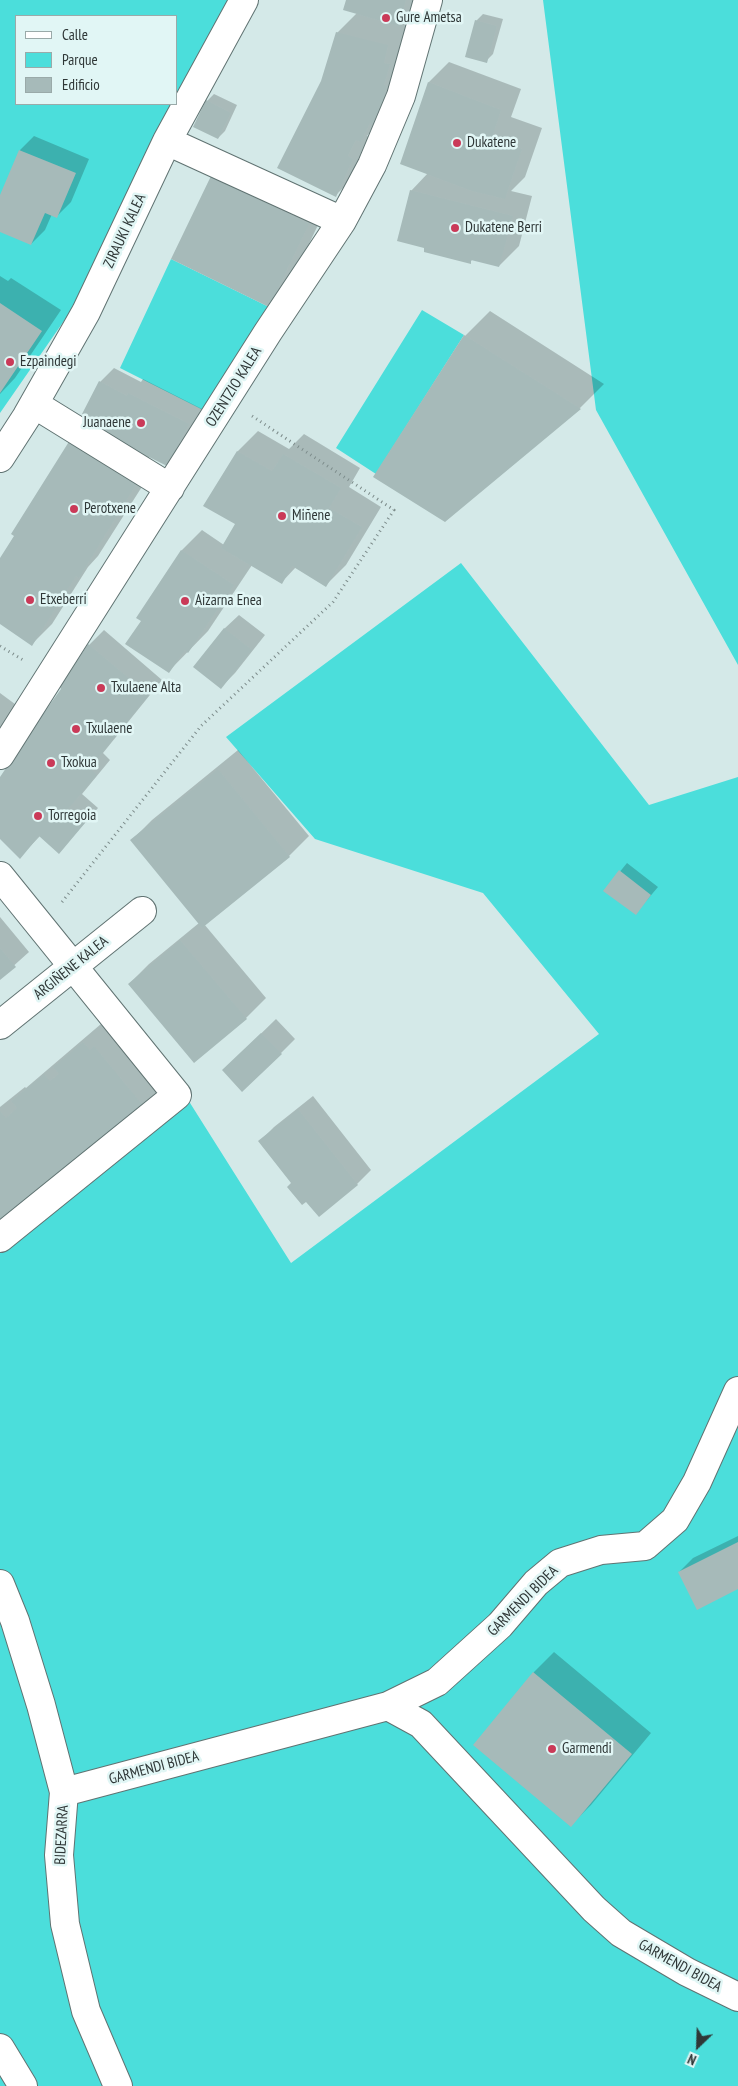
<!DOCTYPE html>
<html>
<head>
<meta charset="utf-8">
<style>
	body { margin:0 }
	#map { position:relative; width:738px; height:2086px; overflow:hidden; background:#d4e9e8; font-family:"PT Sans Narrow",sans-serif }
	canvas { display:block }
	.legend { position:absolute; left:15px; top:15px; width:162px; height:90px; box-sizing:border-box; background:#e1f6f5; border:1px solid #9aaaa9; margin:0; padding:6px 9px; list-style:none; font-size:15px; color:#2f3737 }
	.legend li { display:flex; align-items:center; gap:10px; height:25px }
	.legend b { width:25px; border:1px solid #9aaaa9 }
	.north { position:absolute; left:673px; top:2021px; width:50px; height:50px; -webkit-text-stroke:4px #e1f6f5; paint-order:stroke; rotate:204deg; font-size:14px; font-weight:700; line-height:20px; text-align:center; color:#2f3737 }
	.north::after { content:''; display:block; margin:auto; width:18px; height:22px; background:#2f3737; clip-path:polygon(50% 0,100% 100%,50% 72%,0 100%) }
</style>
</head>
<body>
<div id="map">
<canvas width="738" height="2086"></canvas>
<ul class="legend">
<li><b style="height:6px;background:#fff"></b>Calle</li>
<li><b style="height:14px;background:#4bdedb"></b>Parque</li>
<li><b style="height:14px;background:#a6bab9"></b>Edificio</li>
</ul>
<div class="north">N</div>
</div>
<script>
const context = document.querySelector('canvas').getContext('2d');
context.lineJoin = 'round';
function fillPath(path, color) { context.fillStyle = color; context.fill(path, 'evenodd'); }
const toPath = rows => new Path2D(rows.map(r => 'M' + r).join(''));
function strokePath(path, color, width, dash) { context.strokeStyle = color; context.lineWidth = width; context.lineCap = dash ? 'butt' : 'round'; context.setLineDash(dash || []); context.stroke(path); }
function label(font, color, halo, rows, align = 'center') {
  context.font = font + ' "PT Sans Narrow",sans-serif'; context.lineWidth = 5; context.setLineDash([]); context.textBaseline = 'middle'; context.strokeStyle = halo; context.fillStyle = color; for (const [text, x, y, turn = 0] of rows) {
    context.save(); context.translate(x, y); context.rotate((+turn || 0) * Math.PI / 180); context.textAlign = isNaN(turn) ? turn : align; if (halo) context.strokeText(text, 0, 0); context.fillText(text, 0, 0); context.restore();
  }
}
fillPath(toPath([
	[0,0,239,0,118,243,0,413],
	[16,16,176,16,176,104,16,104],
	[543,0,738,0,738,665,596,410],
	[171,259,269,307,203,410,120,368],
	[422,310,464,335,376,474,336,448],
	[461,563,649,805,738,777,738,2086,0,2086,0,1247,185,1095,291,1263,599,1034,483,893,315,839,226,737]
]), '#4bdedb');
fillPath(toPath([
	[347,0,420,0,419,5,400,23,408,25,381,120,367,136,373,138,356,175,335,196,322,81,337,33,357,13],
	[483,14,503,19,493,54,486,61,476,21],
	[449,62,521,89,511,117,542,128,525,177,511,191,532,196,519,246,499,266,473,259,470,262,411,191,428,173,401,163,429,82],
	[214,94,237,105,225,131,218,138,207,101],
	[34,136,89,159,71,202,57,216,52,214,45,230,31,244,0,231,0,199,20,150],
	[212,177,328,204,289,286,269,306],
	[0,276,8,281,11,278,61,310,15,378,0,394],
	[490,311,604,384,580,408,445,520,465,336],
	[114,368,141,382,143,379,202,409,182,451,167,465,150,456,149,458,157,463,98,556,88,567,52,624,32,644,0,623,0,560,71,441,91,420,96,424,100,382],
	[258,431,289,449,304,434,360,468,349,487,381,507,346,565,326,585,296,567,281,583,252,565,208,631,169,671,143,621,138,618,182,550,202,530,224,545,237,524,205,505,238,451],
	[239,615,265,635,235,673,221,687,224,629],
	[104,630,162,680,103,753,110,760,82,794,98,808,59,852,40,836,20,857,0,837,0,778,63,689,62,687,89,645],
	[0,693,23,710,0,747],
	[238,750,309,836,289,856,204,924,266,998,246,1018,194,1061,129,984,149,964,199,923,132,840,152,820],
	[627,863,658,887,636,913,605,890],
	[0,917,29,952,0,978],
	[108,1018,170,1083,0,1229,0,1107,25,1087,26,1088],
	[276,1019,295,1039,281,1053,238,1056],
	[313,1096,371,1170,357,1184,293,1183,260,1141,274,1127],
	[738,1536,738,1587,679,1572,693,1558],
	[554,1652,651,1733,591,1805,571,1825,474,1745,534,1672]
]), '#0003');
fillPath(toPath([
	[346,0,406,0,399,26,343,10],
	[475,20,497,26,487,63,465,57],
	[336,32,388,45,384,63,390,64,384,85,387,86,382,102,372,125,370,123,361,142,356,140,348,156,353,159,336,197,277,168,321,81],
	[428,82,501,110,492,138,522,149,505,199,472,191,400,164],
	[206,100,231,113,218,139,193,127],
	[19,150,76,173,57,218,45,213,31,245,0,232,0,195],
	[211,176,309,224,269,307,171,259],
	[410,190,513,216,499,267,471,260,471,264,424,252,424,248,397,241],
	[0,303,42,331,0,393],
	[464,335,581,409,445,522,373,477],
	[99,381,127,396,128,393,189,424,167,466,107,436,108,432,94,424,96,422,82,414],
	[70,440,137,483,79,578,76,576,32,646,0,624,0,558,14,536,11,534],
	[237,451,272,471,283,454,341,488,329,508,362,527,326,587,292,566,282,584,221,548,235,524,203,506],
	[181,550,234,585,188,653,185,650,169,673,125,644,141,621,136,618],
	[224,628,252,650,221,689,193,667],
	[88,644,149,695,90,768,97,775,68,809,85,823,59,854,39,836,20,859,0,839,0,777,35,725,61,689,60,687],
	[218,769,290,857,202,928,130,840],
	[619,870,651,895,636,915,603,891],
	[180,940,247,1019,194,1063,128,984],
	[0,948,16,967,0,980],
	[261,1033,282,1054,242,1092,222,1070],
	[83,1042,90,1050,94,1046,146,1109,0,1230,0,1111,6,1118,17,1108,11,1101,44,1074,50,1081,59,1074,53,1067],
	[298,1109,358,1185,319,1217,306,1202,302,1205,287,1187,291,1183,258,1141],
	[738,1542,738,1589,697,1610,678,1572],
	[533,1672,632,1754,571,1827,473,1745]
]), '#a6bab9');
const minor = toPath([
	[167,141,342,221],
	[34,404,170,488],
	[0,458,27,416,86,312,167,141,244,0],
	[0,755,268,332,342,221,372,165,401,96,428,0],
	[0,876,177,1095,0,1238],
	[0,1025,142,911],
	[0,1584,15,1621,41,1705,64,1792,59,1855,65,1924,86,2011,118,2086],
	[388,1706,437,1682,500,1625,536,1583,560,1563,601,1550,645,1546,675,1520,697,1482,738,1391],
	[64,1792,388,1706,421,1724,594,1909,621,1933,687,1972,738,1997],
	[0,2048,23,2086]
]);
strokePath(minor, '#607372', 30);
strokePath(toPath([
	[0,646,23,660],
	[62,902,201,726,333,602,394,510,252,416]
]), '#7c8b8a', 3, [1, 4]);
strokePath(minor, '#fff', 28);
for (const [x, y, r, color] of [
	[386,18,5,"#ca3a58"],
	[457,143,5,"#ca3a58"],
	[455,228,5,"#ca3a58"],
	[10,362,5,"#ca3a58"],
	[141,423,5,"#ca3a58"],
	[74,509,5,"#ca3a58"],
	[282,516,5,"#ca3a58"],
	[30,600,5,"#ca3a58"],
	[185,601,5,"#ca3a58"],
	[101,688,5,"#ca3a58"],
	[76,729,5,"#ca3a58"],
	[51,763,5,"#ca3a58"],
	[38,816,5,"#ca3a58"],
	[552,1749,5,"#ca3a58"]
]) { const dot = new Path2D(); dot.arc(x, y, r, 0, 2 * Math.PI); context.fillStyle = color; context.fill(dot); strokePath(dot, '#e1f6f5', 2); }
label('15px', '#2f3737', '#e1f6f5', [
	["Gure Ametsa",396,18],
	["Dukatene",467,143],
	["Dukatene Berri",465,228],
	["Ezpaindegi",20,362],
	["Juanaene",131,423,"right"],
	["Perotxene",84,509],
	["Miñene",292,516],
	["Etxeberri",40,600],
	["Aizarna Enea",195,601],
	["Txulaene Alta",111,688],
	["Txulaene",86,729],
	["Txokua",61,763],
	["Torregoia",48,816],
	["Garmendi",562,1749]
], 'left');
label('15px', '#2f3737', '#e1f6f5', [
	["ZIRAUKI KALEA",125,231,-65],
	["OZENTZIO KALEA",234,387,-58],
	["ARGIÑENE KALEA",71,968,-39],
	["GARMENDI BIDEA",523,1601,-45],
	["GARMENDI BIDEA",154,1768,-15],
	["BIDEZARRA",62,1835,-87],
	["GARMENDI BIDEA",680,1966,29]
]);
</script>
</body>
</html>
